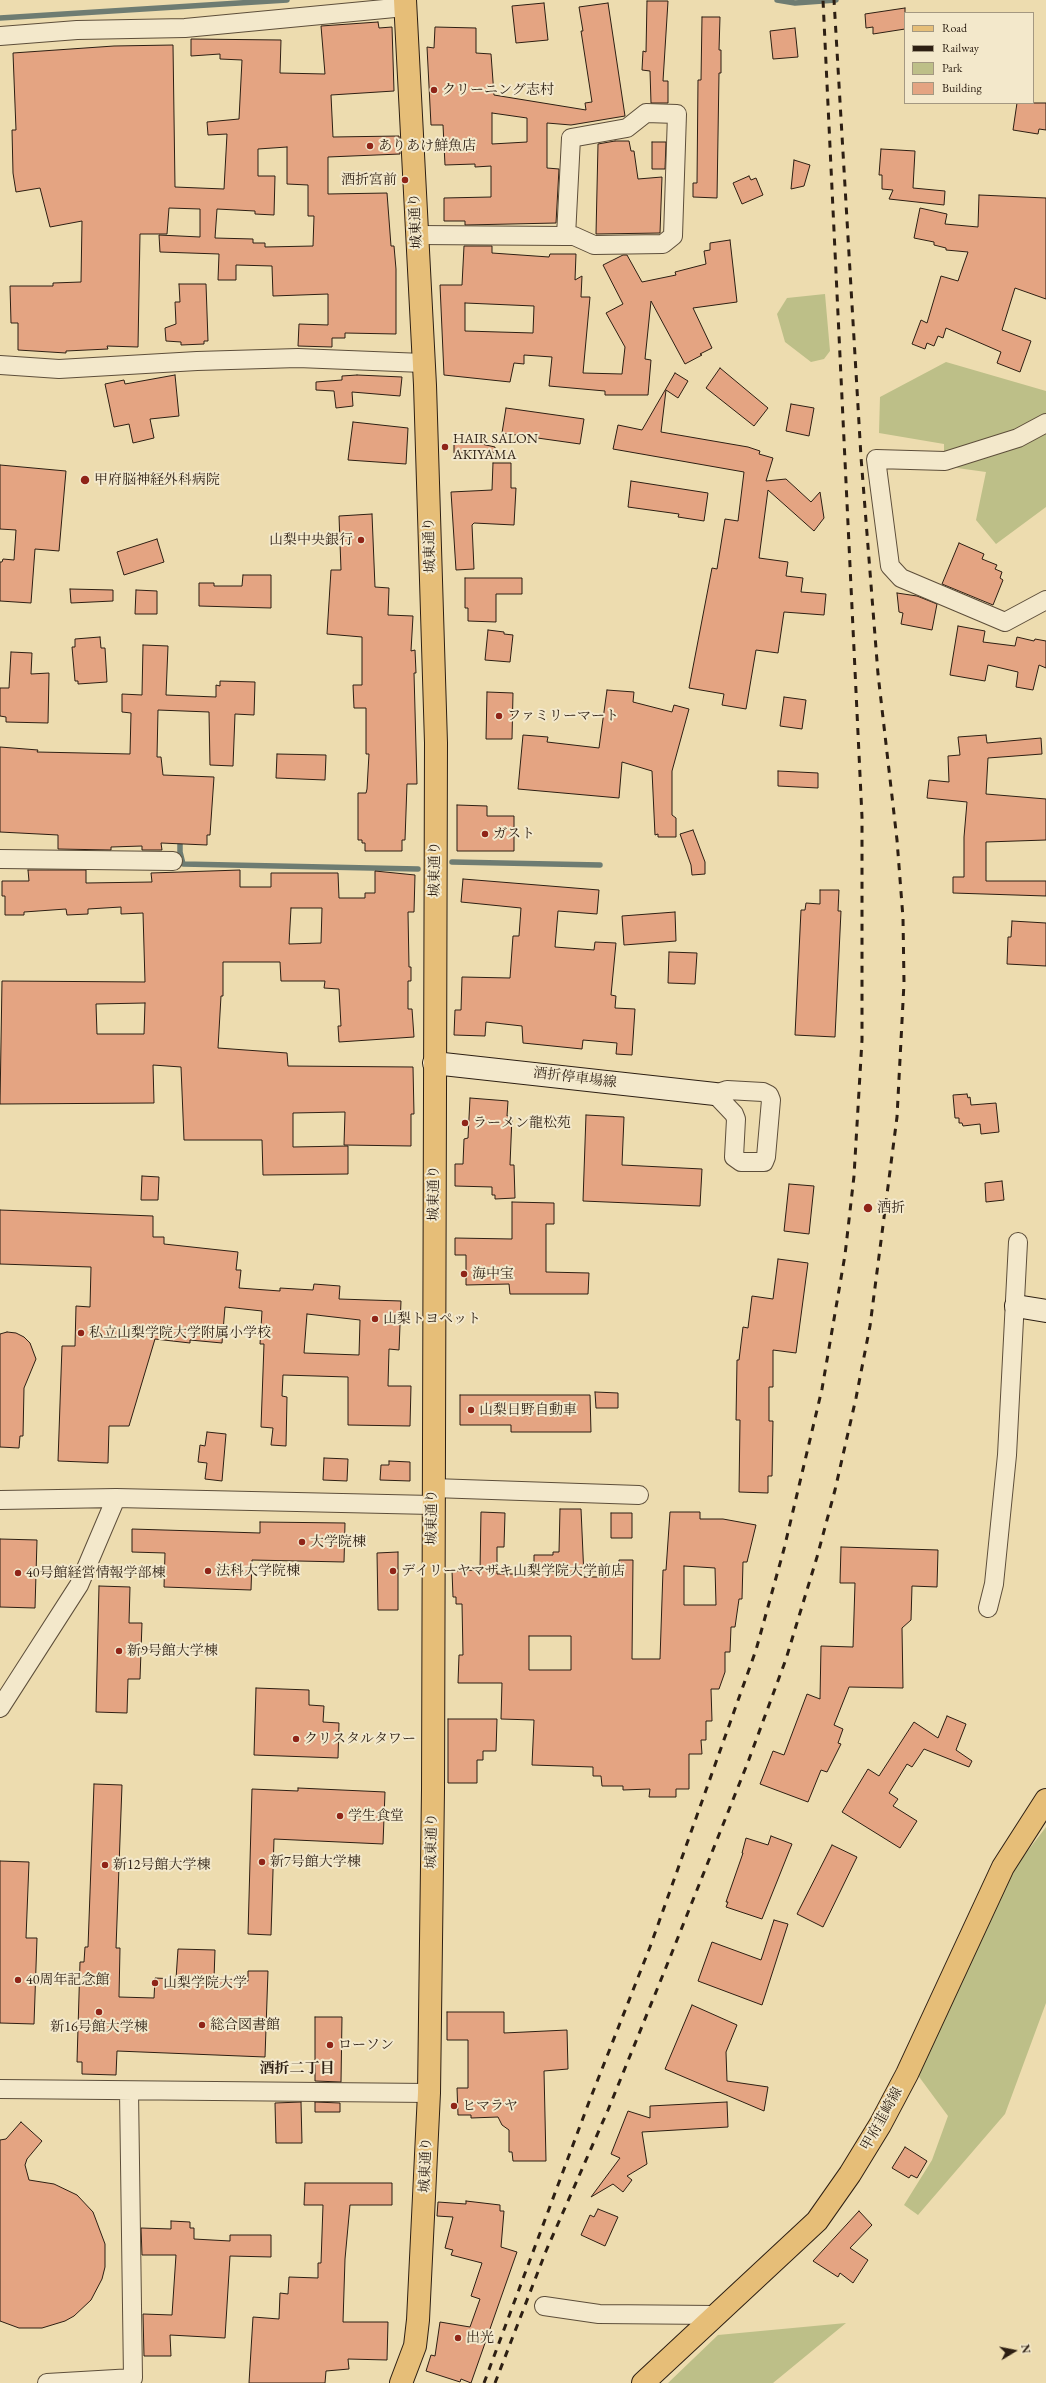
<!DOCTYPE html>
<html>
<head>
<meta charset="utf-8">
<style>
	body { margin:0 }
	#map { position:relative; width:1046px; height:2383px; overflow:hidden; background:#eddcaf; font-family:"EB Garamond",serif }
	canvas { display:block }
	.legend { position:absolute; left:904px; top:12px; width:130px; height:92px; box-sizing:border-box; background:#f3e8cb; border:1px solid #a49881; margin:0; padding:5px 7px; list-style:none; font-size:12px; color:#2d1f13 }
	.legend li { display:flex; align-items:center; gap:8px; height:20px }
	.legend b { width:20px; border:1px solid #a49881 }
	.north { position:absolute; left:994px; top:2331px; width:40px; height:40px; -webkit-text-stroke:3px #f3e8cb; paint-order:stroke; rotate:80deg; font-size:11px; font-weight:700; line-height:16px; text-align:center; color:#2d1f13 }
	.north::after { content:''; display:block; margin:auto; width:14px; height:18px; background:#2d1f13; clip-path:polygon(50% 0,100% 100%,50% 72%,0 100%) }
</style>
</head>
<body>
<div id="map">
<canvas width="1046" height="2383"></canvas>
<ul class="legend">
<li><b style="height:5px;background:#e6be78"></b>Road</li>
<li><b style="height:5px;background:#2d1f13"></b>Railway</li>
<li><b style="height:11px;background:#bdbf88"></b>Park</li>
<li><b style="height:11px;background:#e4a482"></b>Building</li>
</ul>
<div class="north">N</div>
</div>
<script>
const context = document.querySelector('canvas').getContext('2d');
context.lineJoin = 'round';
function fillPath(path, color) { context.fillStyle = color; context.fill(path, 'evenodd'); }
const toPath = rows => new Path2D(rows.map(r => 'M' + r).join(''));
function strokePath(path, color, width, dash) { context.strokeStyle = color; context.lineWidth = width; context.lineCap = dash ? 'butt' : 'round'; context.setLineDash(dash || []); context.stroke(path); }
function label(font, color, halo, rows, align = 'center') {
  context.font = font + ' "EB Garamond","Noto Serif JP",serif'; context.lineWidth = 4; context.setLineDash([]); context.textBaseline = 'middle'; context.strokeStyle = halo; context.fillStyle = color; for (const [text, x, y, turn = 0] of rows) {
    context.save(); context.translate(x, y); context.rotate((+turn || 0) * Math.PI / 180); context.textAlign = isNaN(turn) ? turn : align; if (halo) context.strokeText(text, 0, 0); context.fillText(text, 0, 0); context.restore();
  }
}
fillPath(toPath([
	[825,294,830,351,824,359,811,362,785,342,777,314,787,298],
	[946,362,1046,391,1046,507,996,544,976,520,986,472,957,468,944,458,944,444,879,433,880,397],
	[1046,1827,1046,2003,1005,2114,918,2215,904,2205,932,2160,948,2116,917,2074,1010,1874],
	[846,2323,773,2383,668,2383,718,2335]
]), '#bdbf88');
strokePath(toPath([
	[777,0,795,3,836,0],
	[0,18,287,0],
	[180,838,180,852,183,864,418,869],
	[452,862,600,865]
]), '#6e7c72', 5.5);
const building = toPath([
	[647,1,668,1,663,81,668,81,668,103,651,103,650,71,642,70,643,51,646,52,647,1],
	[544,3,548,40,516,43,512,6,544,3],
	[608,3,625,116,571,125,547,123,547,168,559,169,556,223,465,225,465,221,444,221,444,198,491,197,491,166,475,167,475,164,445,165,443,125,431,125,427,47,434,48,435,27,476,28,476,53,491,54,494,95,586,110,585,103,592,102,581,31,583,31,579,7,608,3],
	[492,113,527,118,527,142,492,144,492,113],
	[905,8,905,29,873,34,873,27,866,28,865,14,905,8],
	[702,17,720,17,719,50,721,50,721,73,719,73,717,198,693,197,693,183,697,183,698,80,701,80,702,17],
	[378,22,379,28,392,27,394,91,331,95,333,137,399,136,400,154,328,157,328,194,387,193,391,246,394,246,396,269,396,334,345,333,345,338,332,338,332,347,298,346,299,324,328,325,328,294,273,296,272,266,236,265,236,280,218,280,219,254,160,252,159,235,200,237,200,209,169,208,167,234,140,234,138,347,107,346,108,349,66,351,66,353,18,350,18,323,11,323,10,286,53,286,53,283,81,282,82,221,50,227,40,188,16,192,13,173,12,130,16,130,13,53,114,46,173,45,175,187,224,189,227,134,208,135,207,122,239,119,242,60,220,59,220,54,191,56,191,39,281,40,280,73,325,74,321,26,378,22],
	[287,147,287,184,308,185,308,216,314,216,313,246,265,247,265,243,253,243,253,239,215,238,217,209,255,211,255,214,274,215,275,176,258,176,258,149,287,147],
	[795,28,798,57,773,59,770,31,795,28],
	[1017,103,1046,103,1046,130,1039,129,1038,134,1013,130,1017,103],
	[615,141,629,141,631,151,634,151,638,179,662,177,660,233,596,234,598,144,615,141],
	[652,142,666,142,665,169,652,169,652,142],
	[881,149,915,151,913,188,945,191,944,205,889,199,893,190,882,189,882,175,879,175,881,149],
	[794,160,810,165,804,186,791,189,794,160],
	[749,176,751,180,756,178,763,195,742,204,733,183,749,176],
	[979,195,1046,198,1046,299,1015,288,1002,330,1031,341,1020,372,997,363,1001,352,946,328,943,338,938,336,934,346,927,343,925,349,912,344,921,320,927,323,941,276,958,281,968,252,946,250,946,248,934,245,934,242,914,238,920,208,947,214,945,224,978,227,979,195],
	[730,240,737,302,693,308,712,348,700,354,702,355,685,364,651,301,645,359,651,360,648,395,605,395,605,391,549,386,552,357,524,355,524,364,514,363,510,382,444,375,440,285,462,285,464,246,492,246,492,253,549,257,550,254,576,254,575,280,582,276,581,297,590,297,583,373,622,374,625,347,606,313,623,304,603,265,623,255,627,255,642,282,676,275,675,272,706,264,704,251,710,250,710,243,730,240],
	[465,303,534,306,533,333,465,331,465,303],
	[179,284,206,284,208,341,204,341,204,344,181,345,181,342,166,341,165,328,176,324,175,302,180,302,179,284],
	[720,368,768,408,754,426,706,388,720,368],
	[675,373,688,381,678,398,666,390,661,432,748,447,760,451,759,454,773,458,766,481,786,479,811,502,820,492,824,518,814,531,768,490,759,558,788,562,786,576,803,578,801,592,826,594,824,615,784,612,778,653,756,650,746,709,722,705,724,694,689,688,712,568,717,569,725,519,738,521,744,472,613,449,618,425,642,430,675,373],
	[175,375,179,416,150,419,154,438,133,443,129,424,114,427,105,384,124,380,125,384,175,375],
	[357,375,402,377,400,396,352,392,353,406,336,408,334,391,316,390,316,382,342,380,342,376,357,375],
	[791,404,814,408,809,436,786,431,791,404],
	[506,408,584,419,580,444,502,433,506,408],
	[353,422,408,428,406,464,348,460,353,422],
	[454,438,495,447,495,452,454,453,454,438],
	[493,463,511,463,511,488,516,488,514,525,474,523,472,525,474,569,456,570,451,492,492,490,493,463],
	[0,465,66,471,59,551,35,549,31,603,0,601,0,562,2,562,3,559,14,560,16,530,0,529,0,465],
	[631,481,708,493,704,521,678,517,679,514,628,507,631,481],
	[372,514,375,587,389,588,388,615,413,616,411,651,415,650,416,673,414,673,417,784,407,784,405,840,402,840,402,851,365,851,365,843,362,843,362,840,358,840,358,793,366,793,367,789,369,754,366,754,366,708,354,708,353,685,362,685,362,637,327,634,331,570,341,570,339,516,372,514],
	[157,539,164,562,124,575,117,552,157,539],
	[959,543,984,554,982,559,997,565,995,569,1002,572,1000,578,1003,580,993,605,942,584,959,543],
	[243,575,271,575,271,608,199,606,199,583,214,583,214,586,242,586,243,575],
	[465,578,522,578,522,594,496,594,496,622,468,621,468,608,465,608,465,578],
	[70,589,113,590,113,601,71,603,70,589],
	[136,590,157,591,157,614,135,614,136,590],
	[897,593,917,596,937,604,932,630,901,624,903,613,899,612,897,593],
	[958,626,985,631,983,642,1015,646,1017,637,1034,641,1035,639,1046,641,1046,668,1039,665,1033,690,1016,687,1018,672,988,665,985,681,950,675,958,626],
	[488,630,504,632,504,634,513,635,510,662,485,660,488,630],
	[100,637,101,648,105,648,107,682,78,684,78,681,75,681,72,647,75,647,75,639,100,637],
	[143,645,168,646,166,695,216,697,216,685,220,686,220,681,255,682,254,715,235,714,233,766,210,765,209,712,158,710,157,757,161,757,163,775,214,777,210,835,207,835,207,845,161,843,162,850,142,850,142,846,111,847,111,850,58,849,58,835,0,832,0,747,38,750,37,752,130,754,131,713,122,712,122,694,142,695,143,645],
	[11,652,32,653,31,674,49,673,48,723,6,722,6,717,0,716,0,688,9,688,11,652],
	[607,690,634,692,633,702,672,712,674,705,689,709,672,771,672,815,676,818,676,837,658,837,658,834,655,835,652,771,622,762,619,798,518,789,523,735,548,737,547,742,599,748,607,690],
	[487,692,513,693,512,739,486,739,487,692],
	[784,697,806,700,802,729,780,726,784,697],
	[986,735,987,743,1041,738,1042,754,988,758,986,794,1046,799,1046,840,986,842,986,881,1046,881,1046,896,953,893,953,877,964,877,964,837,967,802,927,798,929,780,949,782,948,756,960,755,958,737,986,735],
	[277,754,326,755,325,780,276,778,277,754],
	[778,771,818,773,818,788,778,786,778,771],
	[457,805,487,806,487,816,514,816,514,851,457,851,457,805],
	[693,830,705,862,705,874,692,875,691,865,680,834,693,830],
	[28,870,86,870,86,883,152,882,151,873,240,870,240,887,271,887,271,873,338,873,339,898,365,898,365,893,375,893,375,871,415,875,414,912,408,912,409,967,411,967,411,981,408,981,408,1009,412,1009,414,1037,339,1042,338,1026,341,1026,339,989,324,988,325,981,281,981,280,962,223,962,223,996,221,996,218,1048,287,1053,288,1066,413,1067,414,1114,411,1114,411,1146,344,1145,345,1112,293,1113,293,1147,348,1146,348,1174,263,1175,262,1140,184,1140,181,1067,153,1065,154,1103,0,1104,2,981,145,982,143,913,121,914,121,907,88,909,88,914,67,915,66,909,24,912,24,915,5,915,5,896,2,896,2,881,29,881,28,870],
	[291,908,322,908,321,943,289,944,291,908],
	[145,1003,144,1034,97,1034,96,1004,145,1003],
	[463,879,599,890,597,914,558,911,555,947,594,950,595,942,616,943,611,995,616,996,615,1008,635,1009,632,1055,616,1054,617,1043,583,1040,582,1049,523,1043,522,1026,486,1022,485,1036,454,1035,455,1010,461,1010,462,977,510,978,513,936,519,936,521,908,461,902,463,879],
	[820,890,839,890,838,911,841,911,835,1037,795,1035,801,910,805,910,806,903,820,904,820,890],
	[675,912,676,941,624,945,622,916,675,912],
	[1012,921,1046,923,1046,966,1007,964,1008,937,1011,937,1012,921],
	[669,952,697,953,695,984,668,983,669,952],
	[967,1094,968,1098,970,1097,971,1105,996,1103,999,1132,981,1134,980,1124,963,1126,962,1123,959,1123,959,1118,955,1118,953,1095,967,1094],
	[470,1098,508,1101,507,1116,512,1116,510,1165,514,1165,515,1198,495,1199,495,1195,492,1195,492,1187,455,1186,455,1164,463,1164,464,1139,468,1138,470,1098],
	[586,1115,624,1117,622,1165,702,1169,700,1206,583,1201,586,1115],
	[142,1176,159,1177,158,1200,141,1200,142,1176],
	[1002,1181,1004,1200,986,1202,985,1183,1002,1181],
	[789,1184,814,1186,809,1234,784,1231,789,1184],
	[512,1202,554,1203,554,1224,546,1224,546,1272,589,1273,588,1294,510,1294,509,1284,466,1285,466,1255,455,1255,455,1238,512,1239,512,1202],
	[0,1210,153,1216,153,1237,164,1237,164,1244,238,1252,236,1270,241,1270,239,1288,280,1291,280,1288,313,1290,314,1284,340,1286,339,1299,401,1301,399,1350,389,1349,388,1386,411,1386,410,1426,348,1425,348,1377,283,1375,282,1396,287,1397,286,1446,271,1445,273,1428,261,1427,264,1344,260,1344,262,1311,225,1307,222,1343,190,1340,190,1343,155,1339,129,1426,109,1426,108,1463,58,1461,62,1346,75,1346,76,1306,90,1307,91,1267,0,1264,0,1210],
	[307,1314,360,1320,359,1355,304,1353,307,1314],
	[778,1259,808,1263,796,1353,773,1350,773,1387,769,1387,769,1421,773,1421,772,1476,768,1476,768,1493,739,1492,740,1420,736,1420,737,1360,739,1360,743,1327,748,1328,752,1296,773,1299,778,1259],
	[7,1332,16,1333,24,1337,30,1343,36,1359,24,1388,23,1436,20,1436,19,1448,0,1447,0,1334,7,1332],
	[595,1392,618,1393,618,1408,596,1408,595,1392],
	[460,1395,590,1395,591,1432,511,1432,511,1425,460,1425,460,1395],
	[207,1432,226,1434,222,1481,205,1479,207,1463,198,1462,200,1445,205,1446,207,1432],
	[324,1458,348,1459,347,1481,323,1480,324,1458],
	[389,1461,410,1462,410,1481,380,1480,381,1465,389,1465,389,1461],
	[560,1509,581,1509,584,1577,616,1577,616,1566,619,1566,619,1560,633,1560,632,1659,660,1659,663,1570,666,1570,670,1512,700,1512,700,1519,723,1519,756,1525,747,1562,743,1562,742,1599,739,1599,735,1627,731,1627,730,1652,725,1652,725,1672,719,1689,711,1689,712,1721,706,1721,706,1740,701,1740,702,1754,689,1754,689,1789,676,1789,676,1797,649,1797,650,1789,623,1790,623,1786,602,1786,601,1776,593,1776,593,1767,532,1765,534,1720,501,1719,502,1683,458,1683,459,1655,463,1655,462,1604,456,1604,456,1597,453,1597,452,1571,480,1570,481,1512,505,1513,504,1547,497,1547,497,1574,534,1574,534,1555,553,1555,553,1552,559,1552,560,1509],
	[684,1566,715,1568,716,1605,684,1605,684,1566],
	[529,1636,571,1636,571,1670,529,1670,529,1636],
	[611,1513,632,1513,632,1538,611,1538,611,1513],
	[260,1522,345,1523,344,1562,252,1560,251,1590,164,1587,165,1553,132,1552,132,1529,260,1533,260,1522],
	[0,1539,37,1540,35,1608,0,1607,0,1539],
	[841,1547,938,1550,937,1587,912,1586,911,1620,902,1628,903,1688,849,1687,834,1725,843,1729,838,1743,841,1744,827,1772,821,1770,808,1802,760,1784,773,1751,784,1755,807,1694,820,1699,821,1646,853,1647,855,1583,840,1583,841,1547],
	[398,1552,398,1610,378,1610,377,1553,398,1552],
	[99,1586,130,1587,129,1623,142,1623,140,1679,128,1679,127,1713,96,1712,99,1586],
	[256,1688,309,1690,309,1705,324,1706,323,1722,339,1723,338,1758,254,1755,256,1688],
	[947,1716,966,1724,956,1750,972,1761,969,1767,924,1749,912,1767,907,1764,889,1793,898,1799,893,1806,917,1821,900,1848,842,1812,868,1769,879,1776,914,1722,938,1738,947,1716],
	[448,1719,497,1719,496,1751,483,1751,483,1760,477,1760,477,1783,448,1783,448,1719],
	[94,1784,122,1785,116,1948,120,1948,119,1997,154,1998,155,1978,176,1979,178,1949,215,1950,214,1979,248,1981,248,1971,268,1971,265,2057,117,2051,116,2075,82,2074,82,2062,77,2062,80,1962,84,1962,85,1947,88,1947,94,1784],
	[298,1788,385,1792,383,1844,274,1839,271,1935,248,1934,252,1789,298,1791,298,1788],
	[771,1836,792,1844,762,1919,726,1907,728,1902,726,1902,743,1853,742,1853,746,1838,768,1845,771,1836],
	[832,1845,857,1857,823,1927,797,1914,832,1845],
	[0,1861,29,1862,26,1938,37,1938,34,2024,0,2023,0,1861],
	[774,1920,788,1924,762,2005,698,1981,712,1942,761,1960,774,1920],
	[692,2005,737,2025,726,2052,727,2081,768,2087,764,2111,665,2069,692,2005],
	[447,2012,504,2012,504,2033,567,2030,568,2069,544,2071,546,2161,513,2161,512,2152,509,2152,509,2130,502,2125,498,2117,471,2118,471,2115,458,2115,457,2088,468,2088,468,2040,447,2040,447,2012],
	[315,2017,342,2017,341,2082,315,2081,315,2017],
	[301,2102,302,2143,276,2143,275,2103,301,2102],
	[315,2102,340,2103,340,2112,315,2112,315,2102],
	[727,2102,728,2127,642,2132,647,2164,627,2176,632,2180,623,2192,613,2184,591,2197,620,2158,611,2154,628,2111,650,2118,650,2106,727,2102],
	[21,2122,42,2141,27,2159,25,2165,29,2180,54,2184,77,2195,93,2212,105,2244,105,2267,102,2279,91,2300,74,2316,65,2321,42,2328,19,2328,0,2321,0,2140,6,2139,21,2122],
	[905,2147,927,2161,917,2178,911,2175,909,2178,892,2168,905,2147],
	[305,2183,392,2183,392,2205,350,2205,345,2259,343,2322,388,2322,387,2360,348,2359,349,2369,326,2371,325,2383,249,2383,253,2317,279,2319,280,2293,288,2294,289,2277,318,2278,318,2263,321,2263,323,2205,304,2205,305,2183],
	[466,2201,500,2205,500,2211,504,2211,501,2247,517,2252,471,2383,461,2379,460,2382,426,2371,431,2355,435,2356,440,2322,470,2327,480,2299,471,2296,482,2263,451,2255,453,2250,445,2248,453,2217,437,2216,438,2202,466,2204,466,2201],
	[598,2209,618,2217,605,2246,581,2235,590,2215,594,2217,598,2209],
	[859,2211,872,2225,850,2248,868,2260,853,2283,840,2273,838,2277,813,2261,859,2211],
	[171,2221,190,2222,190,2228,194,2228,194,2239,230,2241,230,2235,271,2235,271,2257,230,2256,225,2338,170,2335,171,2356,144,2356,143,2314,172,2315,176,2255,142,2255,141,2228,171,2229,171,2221]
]);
fillPath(building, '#e4a482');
strokePath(building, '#2d1f13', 1);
const street = toPath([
	[0,36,77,30,185,28,405,7],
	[417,235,566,236,574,236,594,245,663,244,673,236,677,114,646,113,627,128,571,138,566,236],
	[0,365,59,369,197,361,298,358,423,363],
	[1046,423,1018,438,945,461,876,459,890,566,901,578,1005,622,1046,600],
	[0,859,173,861],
	[727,1090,763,1092,769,1095,771,1100,766,1157,764,1162,741,1162,734,1157,736,1119,734,1114,715,1094,727,1090],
	[433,1488,639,1495],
	[0,1500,116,1498,432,1505],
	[988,1608,994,1584,1007,1455,1018,1242],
	[0,1708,79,1585,116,1498],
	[0,2089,429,2093],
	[544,2306,599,2314,715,2315],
	[47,2383,133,2378,129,2091]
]);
const secondary = toPath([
	[434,1063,715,1094],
	[1016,1306,1046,1311]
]);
const primary = toPath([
	[643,2383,817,2221,850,2174,880,2125,907,2074,1003,1867,1046,1800]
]);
const highway = toPath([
	[401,2383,415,2346,418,2320,429,2093,433,1790,436,743,425,385,405,0]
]);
strokePath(street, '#5d4e3a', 20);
strokePath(secondary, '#2d1f13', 24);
strokePath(primary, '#2d1f13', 24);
strokePath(highway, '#2d1f13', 24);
strokePath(street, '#f3e8cb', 18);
strokePath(secondary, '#f3e8cb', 22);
strokePath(primary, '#e6be78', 22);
strokePath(highway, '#e6be78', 22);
strokePath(toPath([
	[484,2383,589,2102,650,1947,756,1650,784,1549,822,1389,845,1255,854,1176,862,1040,862,817,823,0],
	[495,2383,546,2251,608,2110,671,1955,748,1762,786,1659,817,1557,835,1490,856,1398,870,1326,897,1117,904,983,903,918,897,840,878,674,861,457,834,0]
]), '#2d1f13', 3, [7, 7]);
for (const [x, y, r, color] of [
	[434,90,4,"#8f2418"],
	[370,146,4,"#8f2418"],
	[405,180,4,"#8f2418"],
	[445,447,4,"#8f2418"],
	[85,480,5,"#8f2418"],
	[361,540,4,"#8f2418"],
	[499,716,4,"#8f2418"],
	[485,834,4,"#8f2418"],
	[465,1123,4,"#8f2418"],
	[868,1208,5,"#8f2418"],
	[464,1274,4,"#8f2418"],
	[375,1319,4,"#8f2418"],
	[81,1333,4,"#8f2418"],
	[471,1410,4,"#8f2418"],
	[302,1542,4,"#8f2418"],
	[208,1571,4,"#8f2418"],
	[393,1571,4,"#8f2418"],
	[18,1573,4,"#8f2418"],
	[119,1651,4,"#8f2418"],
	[296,1739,4,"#8f2418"],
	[340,1816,4,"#8f2418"],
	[262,1862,4,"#8f2418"],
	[105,1865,4,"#8f2418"],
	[18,1980,4,"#8f2418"],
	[155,1983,4,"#8f2418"],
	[99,2012,4,"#8f2418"],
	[202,2025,4,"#8f2418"],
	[330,2045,4,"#8f2418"],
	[454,2106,4,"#8f2418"],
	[458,2338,4,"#8f2418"]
]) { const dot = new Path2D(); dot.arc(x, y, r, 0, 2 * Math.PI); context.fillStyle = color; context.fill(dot); strokePath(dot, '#f3e8cb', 1.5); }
label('14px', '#2d1f13', '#f3e8cb', [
	["クリーニング志村",442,90],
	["ありあけ鮮魚店",378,146],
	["酒折宮前",397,180,"right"],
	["HAIR SALON",453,439],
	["AKIYAMA",453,455],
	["甲府脳神経外科病院",94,480],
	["山梨中央銀行",353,540,"right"],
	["ファミリーマート",507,716],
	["ガスト",493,834],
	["ラーメン龍松苑",473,1123],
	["酒折",877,1208],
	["海中宝",472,1274],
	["山梨トヨペット",383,1319],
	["私立山梨学院大学附属小学校",89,1333],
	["山梨日野自動車",479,1410],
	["大学院棟",310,1542],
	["法科大学院棟",216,1571],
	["デイリーヤマザキ山梨学院大学前店",401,1571],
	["40号館経営情報学部棟",26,1573],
	["新9号館大学棟",127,1651],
	["クリスタルタワー",304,1739],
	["学生食堂",348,1816],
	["新7号館大学棟",270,1862],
	["新12号館大学棟",113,1865],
	["40周年記念館",26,1980],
	["山梨学院大学",163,1983],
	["総合図書館",210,2025],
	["新16号館大学棟",99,2027,"center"],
	["ローソン",338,2045],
	["ヒマラヤ",462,2106],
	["出光",466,2338]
], 'left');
label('14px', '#2d1f13', '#f3e8cb', [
	["城東通り",416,221,-93],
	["城東通り",430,545,-92],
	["城東通り",435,869,-90],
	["酒折停車場線",575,1078,7],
	["城東通り",434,1193,-90],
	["城東通り",432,1517,-90],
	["城東通り",432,1841,-89],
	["甲府韮崎線",882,2119,-61],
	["城東通り",426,2165,-88]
]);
label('bold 15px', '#2d1f13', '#f3e8cb', [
	["酒折二丁目",297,2069]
]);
</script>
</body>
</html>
